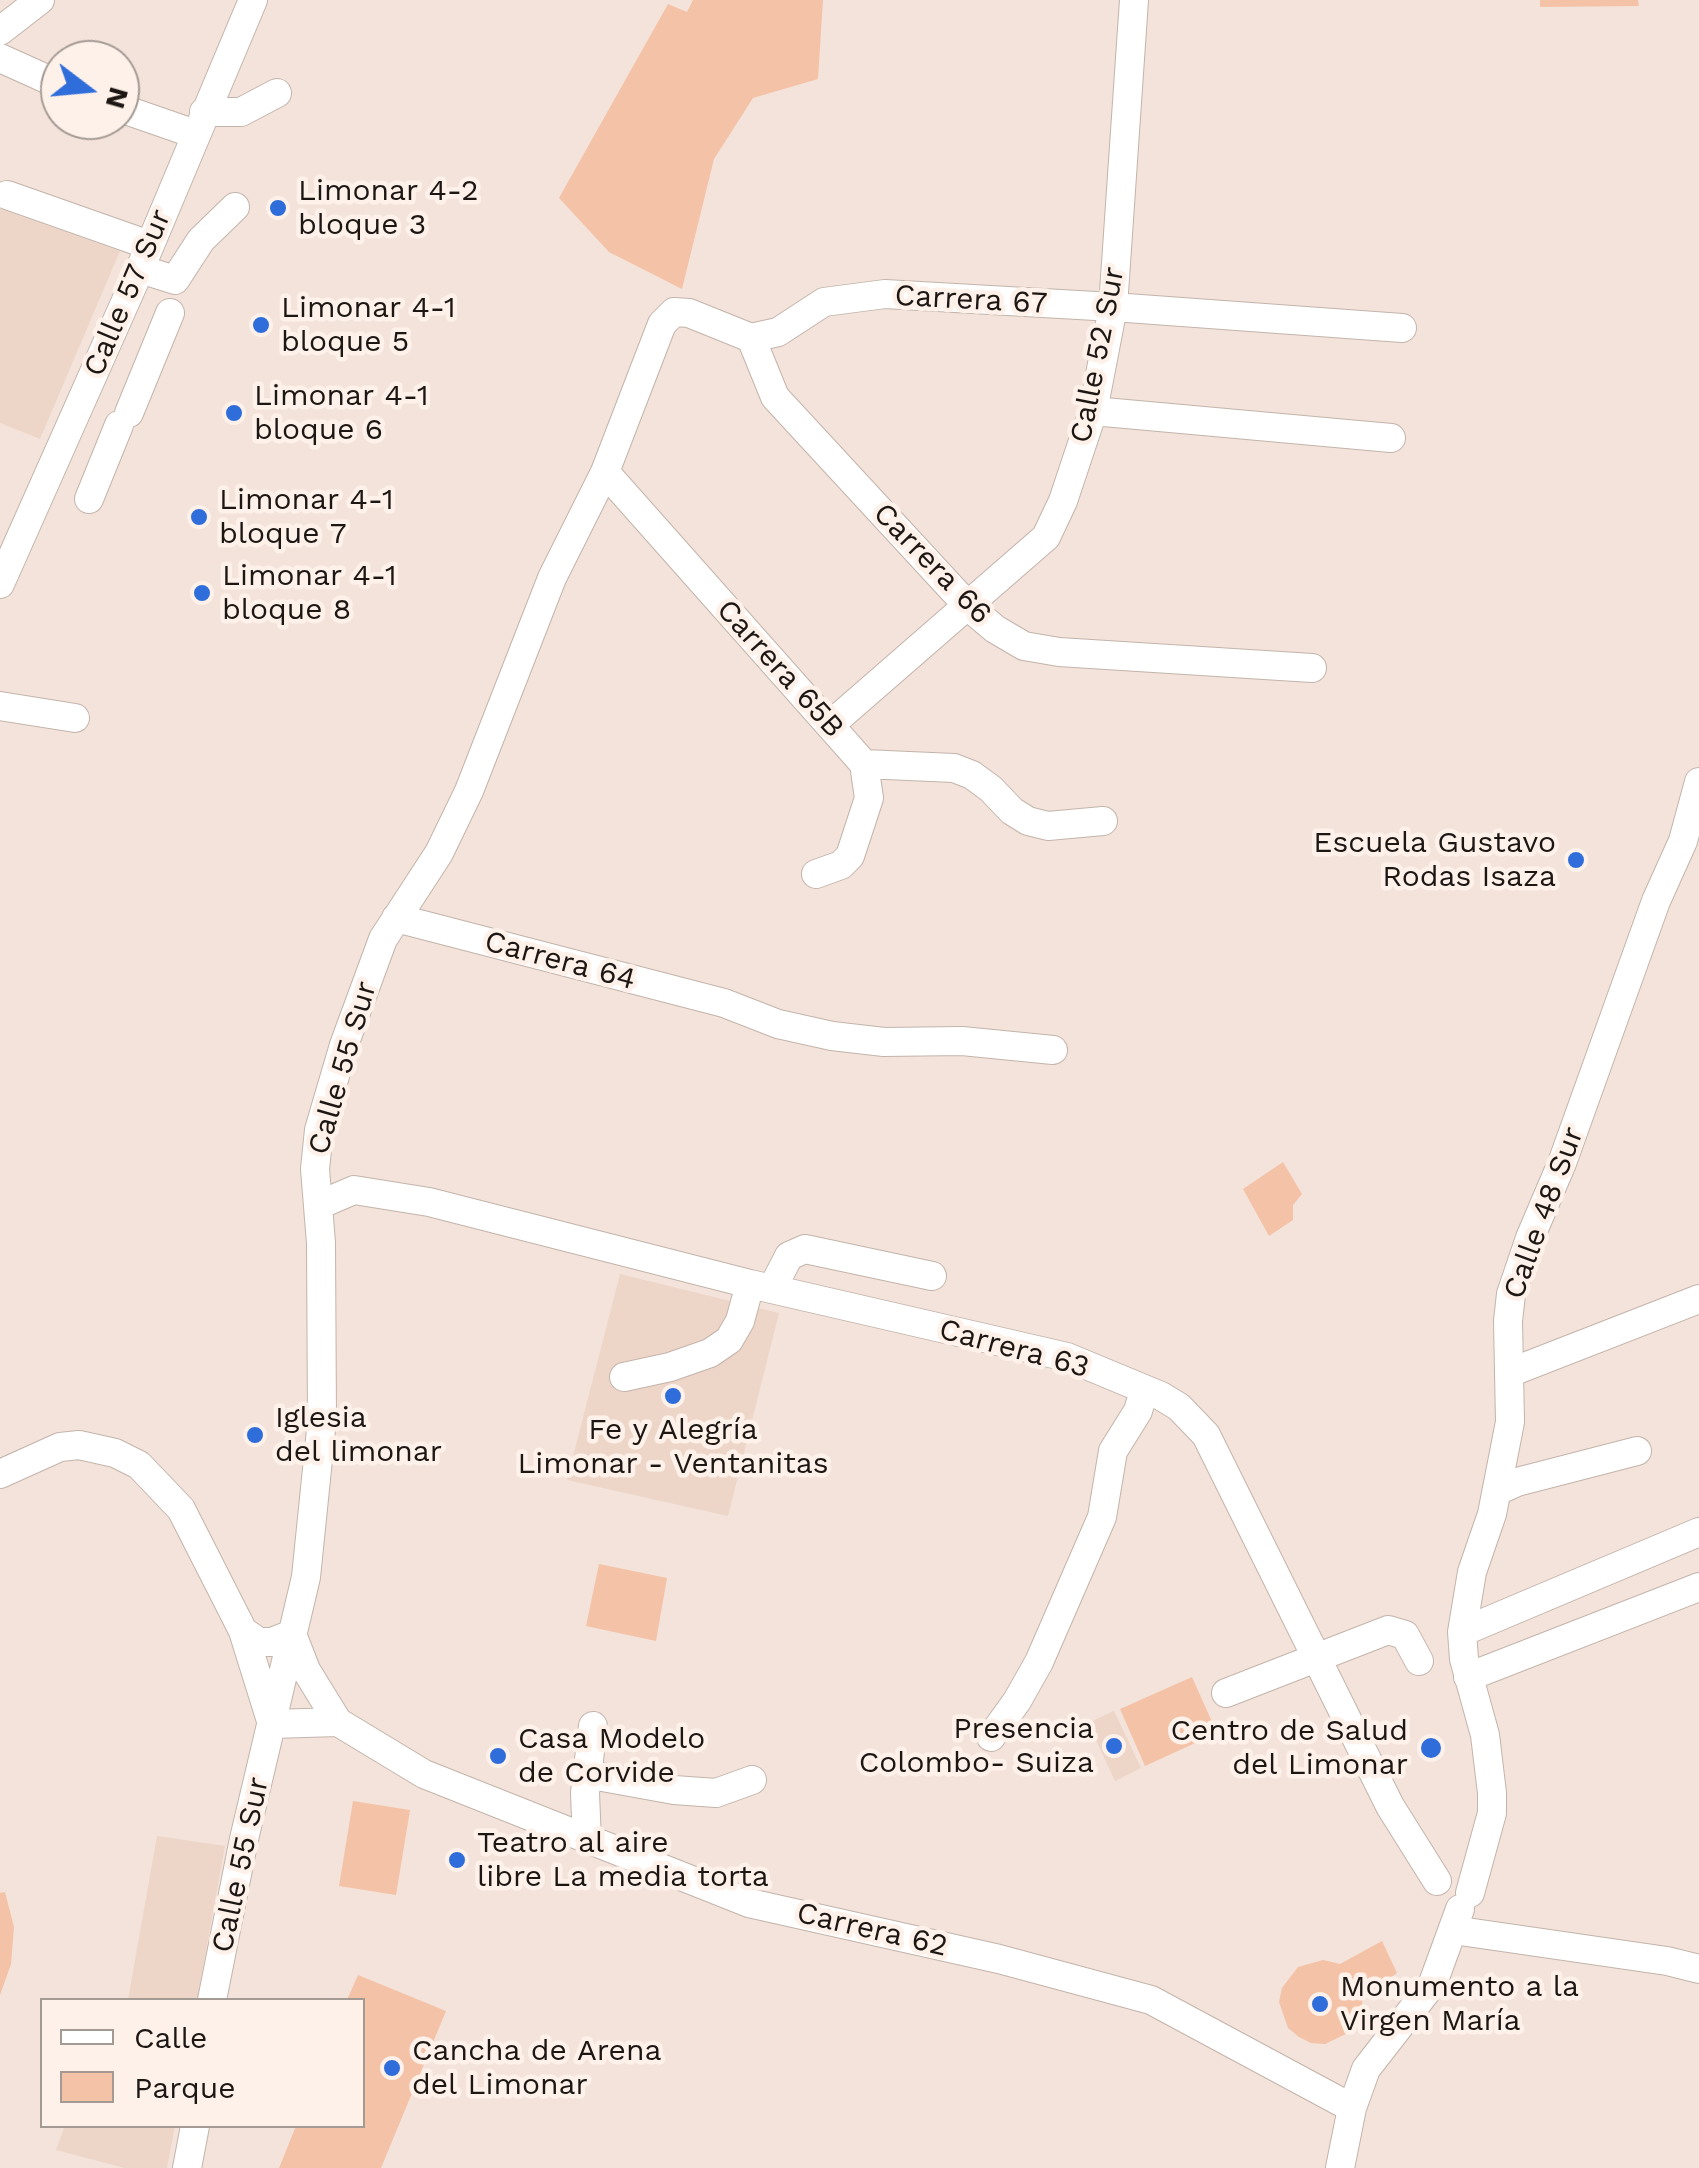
<!DOCTYPE html>
<html>
<head>
<meta charset="utf-8">
<style>
	body { margin:0 }
	#map { position:relative; width:1699px; height:2168px; overflow:hidden; background:#f3e3da; font-family:"Work Sans",sans-serif }
	canvas { display:block }
	.legend { position:absolute; left:40px; top:1998px; width:325px; height:130px; box-sizing:border-box; background:#fef1ea; border:2px solid #a49a94; margin:0; padding:12px 18px; list-style:none; font-size:30px; color:#1d1714 }
	.legend li { display:flex; align-items:center; gap:20px; height:50px }
	.legend b { width:50px; border:2px solid #a49a94 }
	.north { position:absolute; left:40px; top:40px; width:100px; height:100px; box-sizing:border-box; background:#fef1ea; border:2px solid #a49a94; border-radius:50%; rotate:106deg; font-size:28px; font-weight:700; line-height:40px; text-align:center; color:#1d1714 }
	.north::after { content:''; display:block; margin:auto; width:35px; height:45px; background:#2e6dda; clip-path:polygon(50% 0,100% 100%,50% 72%,0 100%) }
</style>
</head>
<body>
<div id="map">
<canvas width="1699" height="2168"></canvas>
<ul class="legend">
<li><b style="height:12px;background:#fff"></b>Calle</li>
<li><b style="height:28px;background:#f4c2a7"></b>Parque</li>
</ul>
<div class="north">N</div>
</div>
<script>
const context = document.querySelector('canvas').getContext('2d');
context.lineJoin = 'round';
function fillPath(path, color) { context.fillStyle = color; context.fill(path, 'evenodd'); }
const toPath = rows => new Path2D(rows.map(r => 'M' + r).join(''));
function strokePath(path, color, width, dash) { context.strokeStyle = color; context.lineWidth = width; context.lineCap = dash ? 'butt' : 'round'; context.setLineDash(dash || []); context.stroke(path); }
function label(font, color, halo, rows, align = 'center') {
  context.font = font + ' "Work Sans",sans-serif'; context.lineWidth = 9; context.setLineDash([]); context.textBaseline = 'middle'; context.strokeStyle = halo; context.fillStyle = color; for (const [text, x, y, turn = 0] of rows) {
    context.save(); context.translate(x, y); context.rotate((+turn || 0) * Math.PI / 180); context.textAlign = isNaN(turn) ? turn : align; if (halo) context.strokeText(text, 0, 0); context.fillText(text, 0, 0); context.restore();
  }
}
fillPath(toPath([
	[0,209,120,251,40,439,0,423],
	[620,1274,779,1313,728,1516,567,1480],
	[1114,1711,1141,1768,1115,1781,1088,1723],
	[157,1836,225,1846,197,2000,128,2000],
	[65,2126,175,2126,167,2168,125,2168,56,2150]
]), '#edd5c8');
fillPath(toPath([
	[693,0,823,0,818,79,753,98,714,159,682,289,609,252,559,198,668,4,687,12],
	[1540,0,1638,0,1639,6,1540,7],
	[1283,1162,1302,1194,1293,1205,1293,1220,1269,1236,1243,1189],
	[599,1564,667,1578,656,1641,586,1626],
	[1192,1677,1217,1733,1145,1766,1120,1709],
	[353,1801,410,1810,396,1895,339,1886],
	[5,1892,14,1927,11,1964,0,1995,0,1893],
	[1382,1941,1397,1973,1363,1998,1359,2020,1350,2032,1325,2044,1311,2043,1299,2037,1288,2028,1279,2002,1282,1988,1298,1967,1323,1960,1340,1964],
	[358,1975,446,2011,381,2168,279,2168,296,2126,362,2126,362,2000,347,2000]
]), '#f4c2a7');
const minor = toPath([
	[0,31,40,0],
	[0,58,60,85],
	[120,108,195,134],
	[204,112,241,112,277,93],
	[7,195,149,245],
	[140,269,175,280,201,240,235,207],
	[751,338,775,397,969,607,995,629,1024,646,1059,652,1312,668],
	[1093,411,1391,438],
	[129,413,170,313],
	[605,472,864,764,869,798,850,856,841,865,816,874],
	[89,499,119,425],
	[0,584,140,269,253,0],
	[0,706,75,718],
	[830,725,1046,537,1063,501,1093,411,1113,307,1134,0],
	[864,764,954,768,972,775,991,789,1012,811,1028,821,1048,826,1103,821],
	[396,918,724,1003,778,1024,832,1036,884,1042,962,1041,1053,1050],
	[319,1205,354,1190,429,1202,750,1284,1067,1357,1161,1396,1179,1407,1206,1435,1390,1806,1437,1881],
	[772,1289,789,1256,805,1249,932,1276],
	[1509,1373,1699,1299],
	[624,1377,670,1367,710,1353,729,1340,740,1321,750,1284],
	[0,1474,60,1447,79,1445,115,1453,139,1465,181,1509,243,1631,272,1724,338,1722],
	[1497,1491,1517,1482,1637,1451],
	[243,1631,259,1642,272,1642,292,1634,306,1670,338,1722,424,1774,749,1903,999,1959,1151,2000,1352,2108],
	[1462,1632,1699,1532],
	[1468,1677,1699,1587],
	[1226,1693,1388,1630,1405,1635,1419,1661],
	[991,1737,1017,1701,1039,1662,1102,1517,1113,1451,1138,1411,1144,1390],
	[586,1774,674,1790,716,1793,752,1780],
	[587,1841,585,1793,593,1726],
	[1470,1893,1492,1813,1492,1793,1485,1735,1464,1659,1462,1632,1472,1572,1492,1514,1510,1422,1508,1321,1511,1294,1530,1238,1562,1163,1656,901,1683,841,1699,782],
	[1453,1930,1667,1961,1699,1969],
	[212,2000,244,1839,306,1577,322,1420,321,1243,315,1169,319,1130,344,1045,383,939,439,853,469,791,552,578,605,472,662,324,674,312,689,313,751,338,778,332,824,302,885,294,1113,307,1402,328],
	[187,2168,195,2126],
	[1340,2168,1352,2108,1366,2069,1433,1983,1460,1909]
]);
strokePath(minor, '#c3b4ab', 30);
strokePath(minor, '#fff', 28);
for (const [x, y, r, color] of [
	[278,208,10,"#2e6dda"],
	[261,325,10,"#2e6dda"],
	[234,413,10,"#2e6dda"],
	[199,517,10,"#2e6dda"],
	[202,593,10,"#2e6dda"],
	[1576,860,10,"#2e6dda"],
	[673,1396,10,"#2e6dda"],
	[255,1435,10,"#2e6dda"],
	[1114,1746,10,"#2e6dda"],
	[1431,1748,12,"#2e6dda"],
	[498,1756,10,"#2e6dda"],
	[457,1860,10,"#2e6dda"],
	[1320,2004,10,"#2e6dda"],
	[392,2068,10,"#2e6dda"]
]) { const dot = new Path2D(); dot.arc(x, y, r, 0, 2 * Math.PI); context.fillStyle = color; context.fill(dot); strokePath(dot, '#fef1ea', 4); }
label('30px', '#1d1714', '#fef1ea', [
	["Limonar 4-2",298,191],
	["bloque 3",298,225],
	["Limonar 4-1",281,308],
	["bloque 5",281,342],
	["Limonar 4-1",254,396],
	["bloque 6",254,430],
	["Limonar 4-1",219,500],
	["bloque 7",219,534],
	["Limonar 4-1",222,576],
	["bloque 8",222,610],
	["Escuela Gustavo",1556,843,"right"],
	["Rodas Isaza",1556,877,"right"],
	["Iglesia",275,1418],
	["del limonar",275,1452],
	["Fe y Alegría",673,1430,"center"],
	["Limonar - Ventanitas",673,1464,"center"],
	["Presencia",1094,1729,"right"],
	["Colombo- Suiza",1094,1763,"right"],
	["Centro de Salud",1408,1731,"right"],
	["del Limonar",1408,1765,"right"],
	["Casa Modelo",518,1739],
	["de Corvide",518,1773],
	["Teatro al aire",477,1843],
	["libre La media torta",477,1877],
	["Monumento a la",1340,1987],
	["Virgen María",1340,2021],
	["Cancha de Arena",412,2051],
	["del Limonar",412,2085]
], 'left');
label('30px', '#1d1714', '#fef1ea', [
	["Calle 57 Sur",128,293,-67],
	["Carrera 67",971,300,3],
	["Calle 52 Sur",1098,355,-79],
	["Carrera 66",932,564,46],
	["Carrera 65B",780,669,48],
	["Carrera 64",560,961,15],
	["Calle 55 Sur",343,1068,-74],
	["Calle 48 Sur",1544,1213,-70],
	["Carrera 63",1014,1349,15],
	["Calle 55 Sur",241,1865,-78],
	["Carrera 62",872,1930,13]
]);
</script>
</body>
</html>
